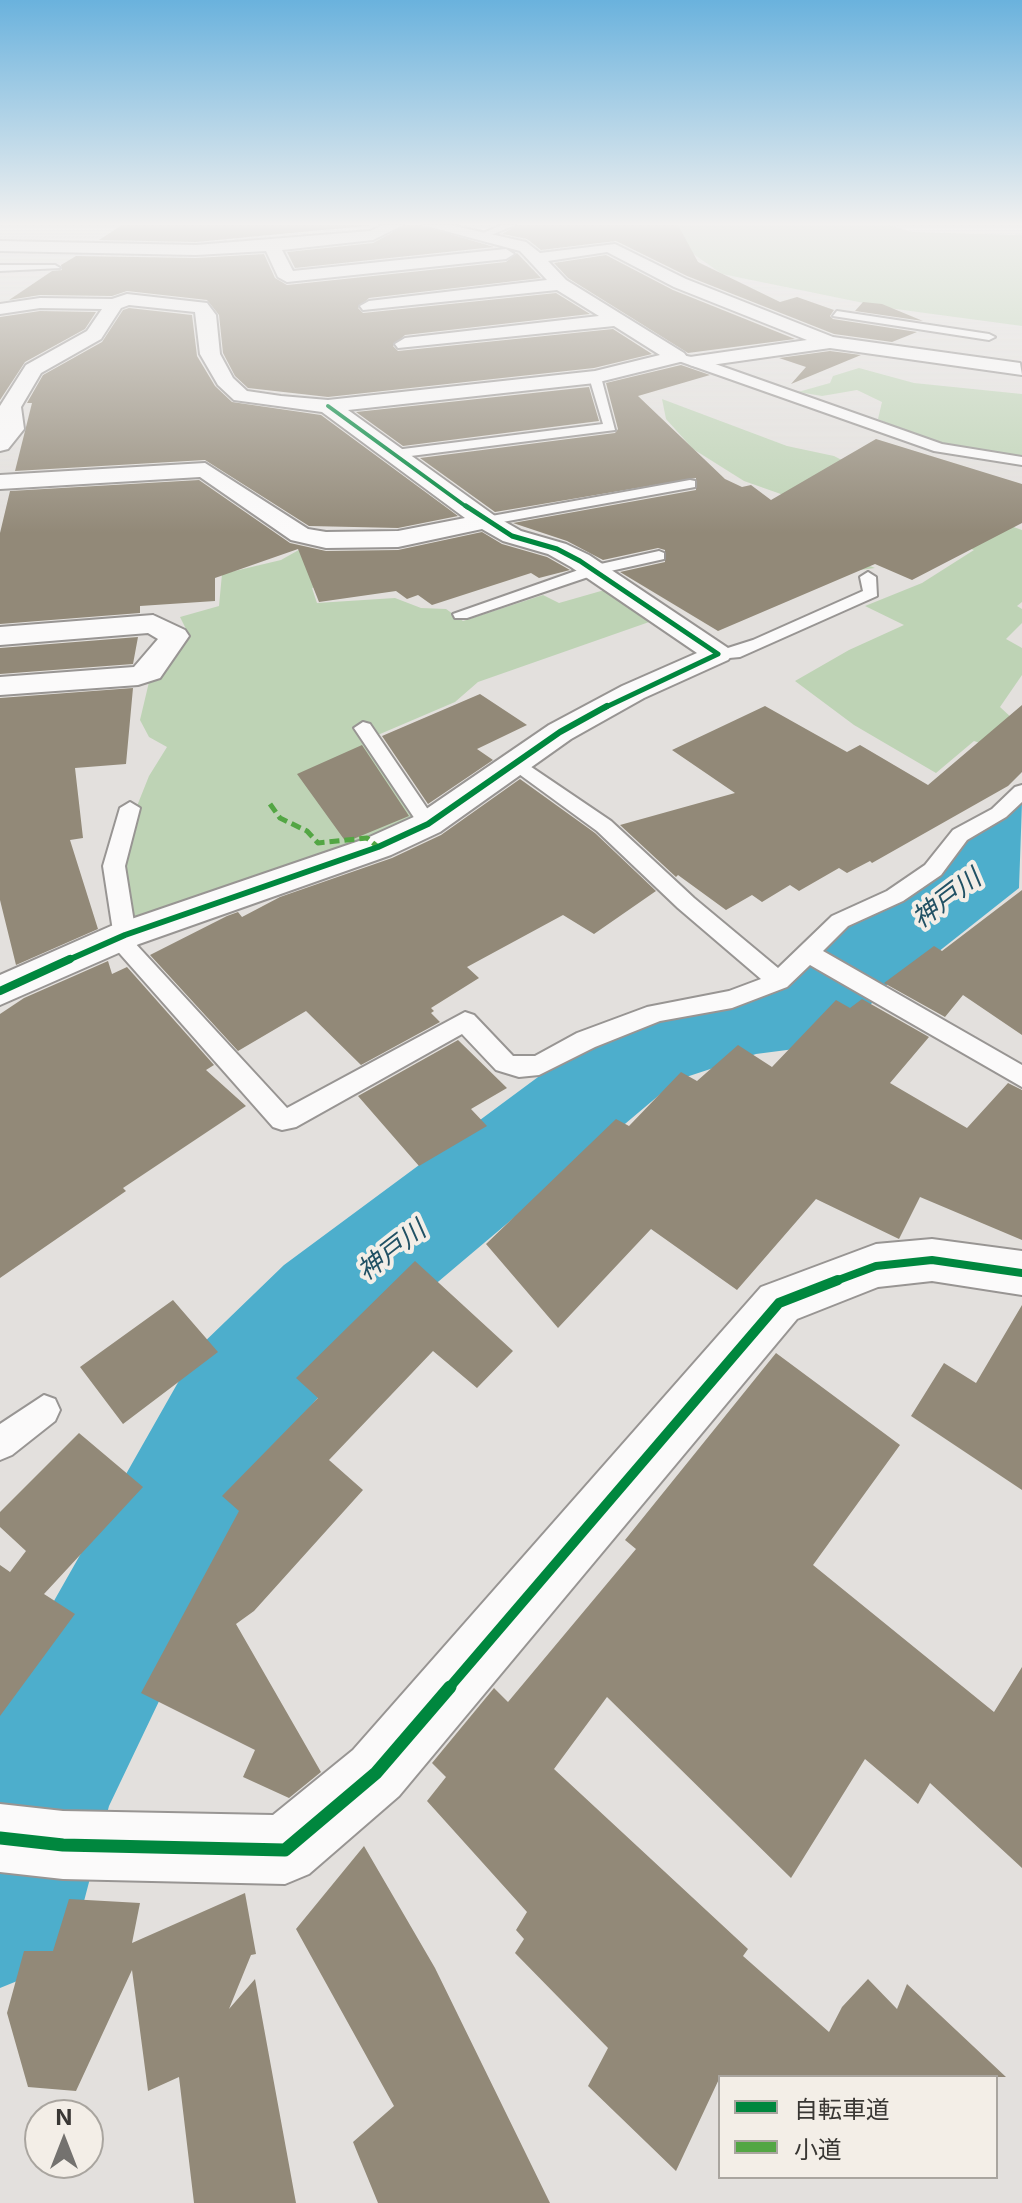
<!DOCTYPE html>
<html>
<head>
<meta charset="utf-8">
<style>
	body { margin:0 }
	#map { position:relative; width:1022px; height:2203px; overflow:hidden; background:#e3e0dd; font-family:Inter,"Noto Sans JP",sans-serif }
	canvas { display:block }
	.legend { position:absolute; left:718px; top:2075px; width:280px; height:104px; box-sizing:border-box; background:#f3eee7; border:2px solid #a9a59f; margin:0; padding:10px 14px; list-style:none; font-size:24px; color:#393734 }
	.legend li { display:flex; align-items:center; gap:16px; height:40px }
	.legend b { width:40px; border:2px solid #a9a59f }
	.north { position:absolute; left:24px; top:2099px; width:80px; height:80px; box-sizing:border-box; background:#f3eee7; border:2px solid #a9a59f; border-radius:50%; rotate:0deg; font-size:22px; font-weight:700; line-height:32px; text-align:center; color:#393734 }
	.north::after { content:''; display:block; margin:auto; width:28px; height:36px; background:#74726f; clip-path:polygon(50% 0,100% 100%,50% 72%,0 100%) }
</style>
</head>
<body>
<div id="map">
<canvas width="1022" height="2203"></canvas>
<ul class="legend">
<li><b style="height:10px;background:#00873e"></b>自転車道</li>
<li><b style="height:10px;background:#53a644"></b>小道</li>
</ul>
<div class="north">N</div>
</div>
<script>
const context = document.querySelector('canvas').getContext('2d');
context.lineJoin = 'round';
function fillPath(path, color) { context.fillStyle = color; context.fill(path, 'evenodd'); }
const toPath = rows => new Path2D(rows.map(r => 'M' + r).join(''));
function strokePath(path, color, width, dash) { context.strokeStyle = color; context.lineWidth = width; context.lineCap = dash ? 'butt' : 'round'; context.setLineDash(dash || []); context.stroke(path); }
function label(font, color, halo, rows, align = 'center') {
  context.font = font + ' Inter,"Noto Sans JP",sans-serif'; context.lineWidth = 8; context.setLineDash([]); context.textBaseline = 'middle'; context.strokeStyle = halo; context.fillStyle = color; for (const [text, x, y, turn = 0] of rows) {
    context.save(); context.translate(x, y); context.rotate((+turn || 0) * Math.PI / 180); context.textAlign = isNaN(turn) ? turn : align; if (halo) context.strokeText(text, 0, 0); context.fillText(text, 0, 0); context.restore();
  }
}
fillPath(toPath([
	[632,225,889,225,912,232,1022,235,1022,326,888,308,722,274,679,244],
	[859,368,914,383,1022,394,1022,458,948,447,907,432,878,419,882,402,857,390,822,396,798,392,830,383,833,376],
	[662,399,787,446,834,456,878,479,1022,530,1022,602,1017,606,1022,609,1022,623,1006,639,1022,648,1022,675,1000,707,1014,720,995,748,974,741,936,773,854,725,795,681,849,650,904,625,865,606,922,583,974,550,916,530,854,560,875,568,845,572,792,498,744,481,693,449,666,419],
	[304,547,320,586,312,588,317,603,395,598,421,608,446,609,463,621,543,595,559,603,608,589,652,621,478,682,455,702,366,740,415,820,401,829,130,920,125,872,127,831,149,776,167,747,149,737,140,720,149,682,167,671,188,633,180,617,219,606,222,574,281,560]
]), '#bed3b5');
fillPath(toPath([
	[1022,803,1019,888,938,952,890,981,844,1037,810,1047,756,1054,677,1080,368,1341,287,1433,109,1806,83,1905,59,1964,0,1988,0,1696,197,1349,284,1265,607,1026,753,983,782,980,824,935,874,908,959,848,993,811,1022,803]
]), '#4daecc');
fillPath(toPath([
	[122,225,376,225,196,242,99,240],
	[406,225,420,225,494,247,295,268,287,252,373,243],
	[518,225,678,225,698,262,780,302,797,297,834,310,830,316,833,319,917,332,892,342,834,334,687,276,616,241,541,250,527,239,502,234],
	[517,253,541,278,369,298,358,308,363,313,556,293,590,314,405,335,393,346,398,351,613,329,652,354,594,368,328,397,248,388,235,376,223,353,219,315,207,300,127,291,112,296,40,295,9,300,52,271,62,270,61,265,76,256,196,258,264,254,275,278,287,285,506,262],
	[606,255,673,290,795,339,688,353,568,278,554,263],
	[863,302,882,304,923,321,855,311],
	[129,308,192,315,197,356,215,386,232,402,321,415,458,516,398,528,309,526,205,460,15,471,32,403,27,403,43,375,102,342,123,310],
	[40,311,96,312,85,329,25,362,0,400,0,317],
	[830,351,861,355,791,384,806,367,779,358],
	[681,365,710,375,638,396,725,479,742,487,751,485,771,500,876,439,1022,484,1022,523,912,580,875,564,718,631,620,572,665,562,665,550,658,548,603,560,567,541,513,523,696,490,696,478,495,512,420,458,615,433,618,429,606,383],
	[589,387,599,421,403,446,356,412],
	[199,480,290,543,326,551,398,550,482,532,502,544,547,557,570,570,539,578,531,573,432,605,418,595,407,599,396,591,319,602,298,549,215,578,215,601,140,606,140,613,0,624,0,533,10,491],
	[138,637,133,664,0,674,0,648],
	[133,688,126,764,75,768,83,838,70,840,98,929,16,965,0,900,0,698],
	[480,694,527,725,477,749,493,760,428,804,382,736],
	[1022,705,1022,772,1008,786,872,863,870,861,847,873,839,868,799,891,790,885,762,902,752,895,726,910,678,875,676,877,620,825,735,793,672,750,765,706,847,752,860,745,928,785],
	[362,745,409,816,346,842,297,774],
	[520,779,595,833,656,891,594,934,563,915,467,967,479,978,431,1008,434,1011,431,1013,440,1022,361,1065,306,1011,238,1051,150,955,227,916,238,912,242,917,280,897,392,858,441,835],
	[1022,890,1022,1035,963,995,945,1017,884,983,934,946,942,951],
	[108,961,112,974,127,967,214,1065,206,1070,246,1106,123,1188,126,1191,0,1278,0,1014,24,998],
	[862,999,929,1037,890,1083,967,1128,1008,1083,1022,1090,1022,1240,920,1197,899,1239,816,1199,737,1290,651,1229,558,1328,486,1244,616,1119,629,1126,681,1072,697,1081,738,1045,772,1067,836,1000,850,1008],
	[458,1040,507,1088,471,1109,487,1126,419,1166,358,1096],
	[415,1261,513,1351,477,1388,433,1351,329,1460,363,1490,254,1611,236,1624,321,1772,289,1798,243,1777,255,1750,141,1693,239,1511,222,1496,318,1398,296,1378],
	[173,1300,218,1352,123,1424,80,1367],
	[1022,1305,1022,1490,911,1416,944,1363,976,1383],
	[776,1353,900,1445,813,1565,994,1712,1022,1667,1022,1868,930,1783,918,1804,865,1759,791,1878,607,1697,554,1769,748,1949,743,1956,829,2032,842,2007,868,1979,897,2009,907,1984,1006,2077,720,2077,676,2171,588,2086,608,2048,515,1953,524,1939,516,1930,527,1912,427,1801,446,1777,432,1763,494,1688,508,1702,636,1549,625,1540],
	[79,1433,143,1487,44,1594,75,1614,0,1716,0,1565,10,1572,26,1551,0,1527,0,1512],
	[364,1846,435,1968,550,2203,378,2203,353,2142,394,2106,296,1929],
	[245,1893,256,1954,251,1955,229,2009,255,1979,296,2203,194,2203,179,2077,148,2091,132,1970,76,2091,28,2087,7,2013,24,1951,53,1951,69,1899,140,1903,132,1943]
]), '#928978');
const lane = toPath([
	[502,225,515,225,484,238,476,236,502,225],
	[0,265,55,265,60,268,0,271,0,265],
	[837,311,989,334,995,337,989,340,833,316,837,311],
	[677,354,701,359,942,444,1022,457,1022,465,934,451,673,359,677,354],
	[595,373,601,377,615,430,395,458,388,454,395,450,603,424,589,377,595,373],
	[690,480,695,481,695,487,486,525,479,521,486,517,690,480],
	[659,551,664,553,664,559,597,574,467,618,455,618,453,614,587,567,659,551],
	[868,572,876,577,877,596,740,657,718,659,709,654,753,640,863,591,860,577,868,572],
	[363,722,370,724,435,820,438,824,435,828,421,828,354,728,363,722],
	[515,756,611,821,694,898,778,968,832,916,887,891,925,865,953,830,992,809,1015,787,1022,785,1022,802,1006,817,967,840,941,875,903,901,848,926,823,951,1022,1065,1022,1087,810,965,787,987,732,1008,660,1021,595,1047,539,1075,519,1077,496,1070,462,1034,296,1127,282,1130,273,1127,106,938,113,931,103,866,120,808,130,802,140,808,125,866,136,935,133,941,287,1108,465,1012,474,1015,513,1056,535,1056,577,1033,647,1007,729,991,761,979,678,908,597,831,508,766,505,762,508,758,515,756],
	[44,1395,55,1399,60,1410,55,1421,12,1455,0,1460,0,1424,44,1395]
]);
const street = toPath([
	[383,225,403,225,373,240,282,250,293,271,506,249,514,254,506,259,287,282,278,277,266,251,196,255,0,251,0,241,196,245,370,231,383,225],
	[423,225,450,225,526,242,540,253,615,244,686,279,833,337,1020,363,1022,375,830,348,697,367,690,365,687,361,690,357,807,340,674,287,607,252,548,261,566,280,684,353,687,357,684,361,595,383,348,410,495,516,521,531,566,544,589,555,728,648,733,654,728,660,644,698,571,739,440,832,391,855,139,944,0,1005,0,975,111,926,365,839,416,816,549,725,622,686,697,653,571,567,548,554,503,541,482,529,398,547,326,548,291,540,200,477,0,489,0,475,205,463,308,529,326,532,398,531,465,518,322,412,234,400,218,385,200,354,195,312,129,305,121,308,101,339,41,373,21,407,24,429,8,449,0,451,0,406,26,365,87,331,102,309,40,308,0,314,0,304,40,298,112,299,127,294,207,303,216,315,220,354,233,378,247,391,281,396,328,400,595,371,660,355,614,326,398,348,395,344,405,338,599,316,557,290,363,310,360,306,369,301,547,280,520,251,423,225],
	[153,615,185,630,189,636,160,678,138,685,0,695,0,677,134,667,158,639,148,633,0,645,0,627,153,615],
	[932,1239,1022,1251,1022,1295,932,1281,878,1287,797,1319,399,1796,309,1874,285,1884,63,1879,0,1872,0,1804,63,1811,273,1815,353,1750,761,1287,876,1244,932,1239]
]);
strokePath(lane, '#989593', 4);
strokePath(street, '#989593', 4);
fillPath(lane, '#fbfafa');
fillPath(street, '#fbfafa');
strokePath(toPath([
	[270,804,280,818,307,831,318,843,367,838,378,847]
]), '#53a644', 5, [10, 5]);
strokePath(toPath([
	[328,406,468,508]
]), '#00873e', 4);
strokePath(toPath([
	[466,506,512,536,557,549,580,561,718,654,604,708]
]), '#00873e', 5);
strokePath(toPath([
	[66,961,125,935,378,847,428,824,560,732,607,706]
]), '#00873e', 6);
strokePath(toPath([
	[0,991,70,959],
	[833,1282,876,1266,932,1260,1022,1273]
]), '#00873e', 8);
strokePath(toPath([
	[448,1689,779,1303,838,1280]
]), '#00873e', 10);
strokePath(toPath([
	[0,1838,63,1845,285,1850,376,1773,450,1687]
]), '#00873e', 13);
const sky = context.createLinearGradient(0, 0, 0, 533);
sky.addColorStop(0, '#6ab2dd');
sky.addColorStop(0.42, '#f2f1f0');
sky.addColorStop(1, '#f2f1f000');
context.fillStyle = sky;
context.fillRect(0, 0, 1022, 533);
label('italic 26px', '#215164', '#f3eee7', [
	["神戸川",947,899,-37],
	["神戸川",392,1251,-38]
]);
</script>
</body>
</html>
